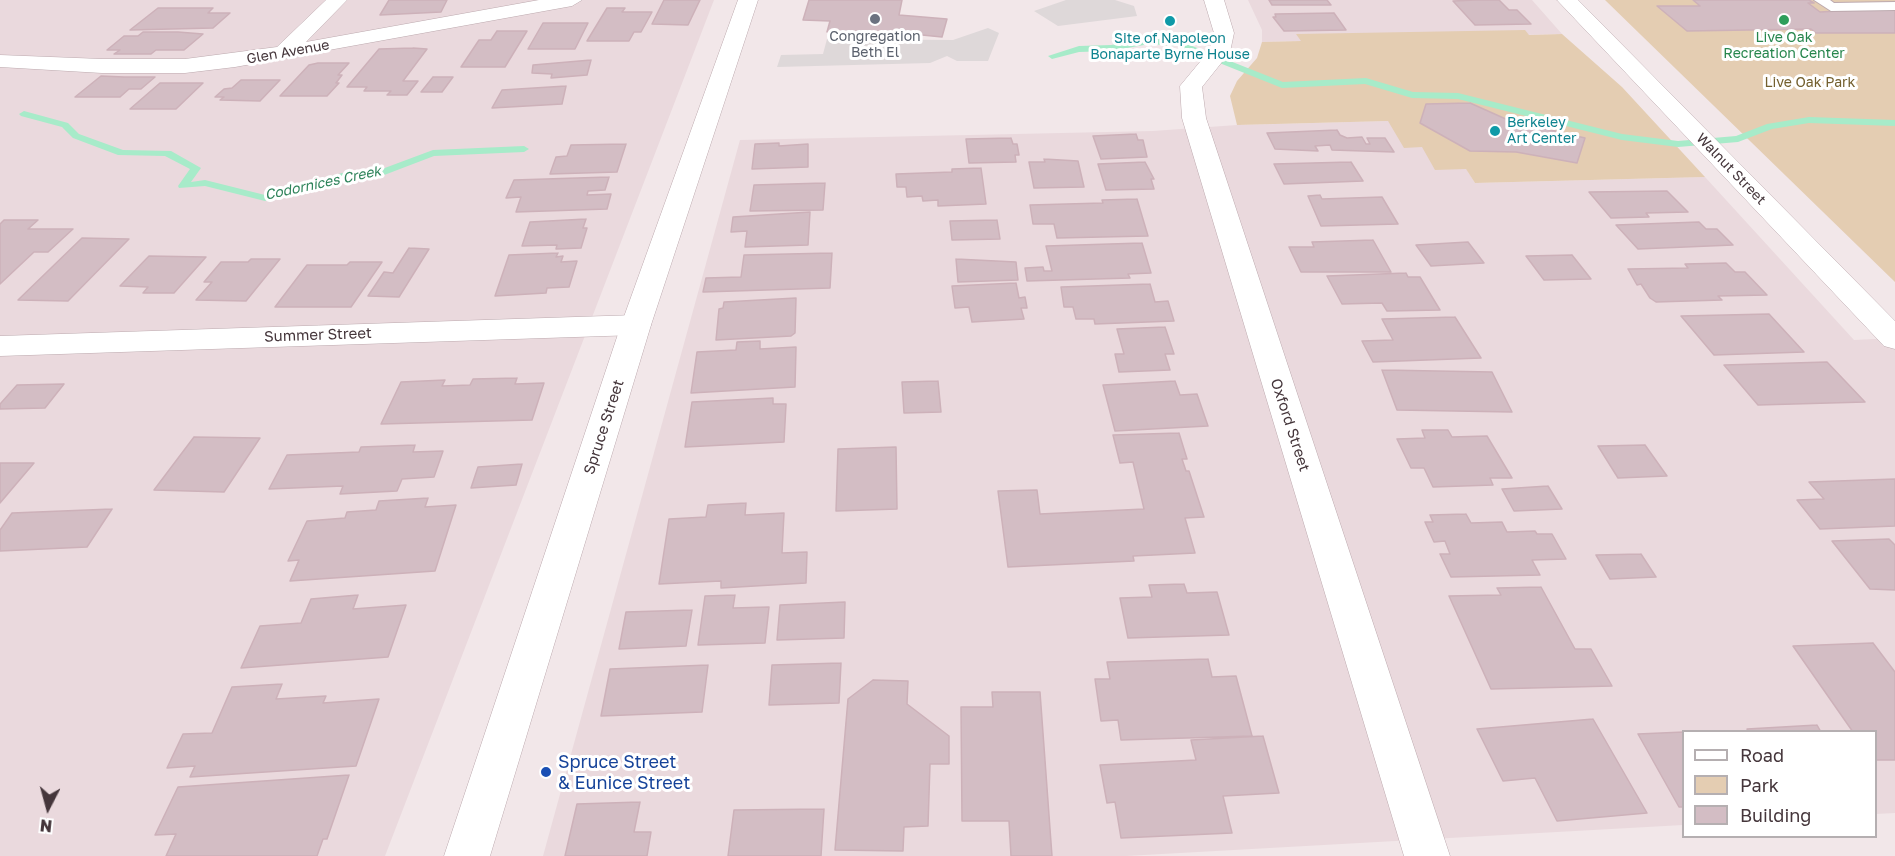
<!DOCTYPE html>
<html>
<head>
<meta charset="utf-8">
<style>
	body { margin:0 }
	#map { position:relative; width:1895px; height:856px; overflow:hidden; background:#f2e7e9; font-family:"Golos Text",sans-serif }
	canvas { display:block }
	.legend { position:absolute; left:1682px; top:730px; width:195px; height:108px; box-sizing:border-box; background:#fff; border:2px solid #b5afb1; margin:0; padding:8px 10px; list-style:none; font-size:18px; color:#45363b }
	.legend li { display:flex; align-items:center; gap:12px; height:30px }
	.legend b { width:30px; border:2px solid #b5afb1 }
	.north { position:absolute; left:18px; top:778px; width:60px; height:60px; -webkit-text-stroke:4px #fff; paint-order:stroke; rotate:186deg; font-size:16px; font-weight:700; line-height:24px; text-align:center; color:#45363b }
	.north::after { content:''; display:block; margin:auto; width:21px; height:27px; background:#45363b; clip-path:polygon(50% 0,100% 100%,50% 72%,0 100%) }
</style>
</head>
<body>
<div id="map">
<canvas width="1895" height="856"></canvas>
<ul class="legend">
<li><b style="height:8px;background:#fff"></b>Road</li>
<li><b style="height:16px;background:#e4cdb2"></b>Park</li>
<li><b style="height:16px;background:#d3bdc4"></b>Building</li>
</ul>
<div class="north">N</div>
</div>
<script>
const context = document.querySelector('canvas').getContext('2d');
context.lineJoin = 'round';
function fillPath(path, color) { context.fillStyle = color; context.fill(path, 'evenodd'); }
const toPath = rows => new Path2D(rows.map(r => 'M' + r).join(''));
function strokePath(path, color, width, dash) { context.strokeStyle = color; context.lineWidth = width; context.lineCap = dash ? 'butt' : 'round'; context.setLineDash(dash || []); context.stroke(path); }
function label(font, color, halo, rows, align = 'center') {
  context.font = font + ' "Golos Text",sans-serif'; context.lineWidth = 6; context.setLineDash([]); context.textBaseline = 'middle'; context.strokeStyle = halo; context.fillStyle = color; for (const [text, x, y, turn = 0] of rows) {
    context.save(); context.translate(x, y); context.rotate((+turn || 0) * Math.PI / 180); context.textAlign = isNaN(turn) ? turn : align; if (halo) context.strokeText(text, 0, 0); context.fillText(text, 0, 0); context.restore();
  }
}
fillPath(toPath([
	[0,0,714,0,385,856,0,856],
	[1248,0,1532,0,1562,34,1262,42,1262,30],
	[1388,121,1452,146,1475,183,1705,177,1854,340,1895,338,1895,813,1876,814,1876,732,1684,732,1683,825,1126,856,543,856,740,140,1153,131,1237,125]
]), '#ead9dd');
fillPath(toPath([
	[1605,0,1895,0,1895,282],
	[1525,30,1529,35,1562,34,1622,87,1705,177,1475,183,1466,169,1435,170,1422,147,1404,148,1388,121,1237,125,1230,96,1237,81,1257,58,1262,42,1301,41,1296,34]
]), '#e4cdb2');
fillPath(toPath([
	[1066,0,1115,0,1134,6,1137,16,1058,26,1034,11],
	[988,28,999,33,988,61,957,61,947,56,930,63,777,67,781,55,823,54,827,39,953,40]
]), '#ded8d9');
fillPath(toPath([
	[1149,38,1182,42,1283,82,1366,78,1413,92,1458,93,1622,134,1678,141,1736,136,1767,124,1809,117,1895,120,1895,126,1809,123,1772,129,1738,142,1678,147,1622,140,1458,99,1412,98,1365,84,1282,88,1177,46,1149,44,1111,51,1079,52,1052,59,1048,56,1079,46,1111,45,1149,38],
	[24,111,68,123,79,134,123,150,171,151,201,168,191,182,205,180,265,195,342,173,374,172,433,150,524,146,529,149,524,152,434,156,379,177,343,179,265,201,205,186,179,188,178,186,190,169,165,156,118,155,73,138,62,127,21,116,19,114,24,111]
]), '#a7ebc9');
const building = toPath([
	[389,0,447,0,441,12,380,15,389,0],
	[664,0,700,0,688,25,652,24,664,0],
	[809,0,902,0,899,15,947,19,942,37,902,33,901,38,866,38,867,32,827,32,830,21,803,20,809,0],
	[1269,0,1327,0,1331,5,1272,5,1269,0],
	[1476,0,1499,0,1509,10,1517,10,1531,24,1475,25,1453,1,1476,0],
	[1693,0,1809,0,1814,3,1808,3,1820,12,1895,8,1895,33,1816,33,1811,29,1687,31,1657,6,1700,6,1693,0],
	[158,8,213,8,208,13,230,13,213,28,130,30,158,8],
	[607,8,625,8,622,12,652,12,641,32,634,32,629,41,587,41,607,8],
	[1334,13,1346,30,1284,31,1273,17,1276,17,1275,14,1334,13],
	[543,23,588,23,575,49,528,49,543,23],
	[497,31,527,31,505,67,461,67,479,40,491,40,497,31],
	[143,32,178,32,203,34,184,50,156,50,151,54,114,54,120,50,107,50,124,36,138,36,143,32],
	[413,48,427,49,403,81,418,81,407,95,387,95,391,91,364,91,367,87,347,87,379,49,413,48],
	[591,60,587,75,551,78,552,74,532,73,533,65,591,60],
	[318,63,349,63,338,75,342,75,336,83,339,83,327,96,280,96,309,65,318,63],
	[101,76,124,77,155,77,141,89,129,89,120,97,75,97,101,76],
	[433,77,453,77,442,92,421,92,433,77],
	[241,80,280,80,260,101,220,100,224,97,215,97,224,89,232,88,241,80],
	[160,83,203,83,176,109,130,109,160,83],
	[566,86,562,104,492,108,502,90,566,86],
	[1470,103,1508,120,1585,138,1577,163,1516,152,1470,151,1420,123,1426,104,1470,103],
	[1337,130,1340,135,1347,138,1362,137,1366,144,1370,144,1367,138,1385,138,1394,152,1332,150,1330,145,1315,146,1318,151,1275,149,1267,133,1337,130],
	[1136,134,1138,140,1143,140,1147,157,1101,159,1093,136,1136,134],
	[1011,138,1013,144,1017,144,1019,155,1015,155,1016,162,969,163,966,139,1011,138],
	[779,143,779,146,808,144,808,167,752,169,755,144,779,143],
	[626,144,617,172,550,174,556,157,567,156,571,145,626,144],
	[1044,159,1078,161,1084,187,1034,188,1029,162,1045,162,1044,159],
	[1145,162,1154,179,1151,179,1154,189,1106,190,1098,164,1145,162],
	[1351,162,1363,181,1284,184,1274,164,1351,162],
	[981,168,986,204,938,206,938,200,923,201,922,196,907,197,906,187,897,187,896,174,952,172,952,169,981,168],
	[609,177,605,190,588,191,587,195,611,194,607,209,516,212,521,197,506,198,514,180,609,177],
	[825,183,823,210,750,211,754,185,825,183],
	[1667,191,1688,212,1646,213,1649,217,1611,218,1589,192,1667,191],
	[1320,195,1322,199,1382,197,1398,224,1321,226,1308,196,1320,195],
	[1137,199,1148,236,1057,238,1054,224,1033,224,1030,205,1103,203,1102,200,1137,199],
	[810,212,808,245,745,247,747,231,731,232,733,217,810,212],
	[586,219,583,228,587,228,581,248,556,249,557,245,522,246,530,222,586,219],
	[4,220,38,220,28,229,73,229,48,252,34,252,0,284,0,224,4,220],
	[997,220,1000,239,952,240,950,221,997,220],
	[1699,222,1706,229,1717,229,1733,245,1638,249,1616,225,1699,222],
	[82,238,129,239,68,301,18,300,82,238],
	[1373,240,1391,272,1301,272,1289,247,1314,247,1312,242,1373,240],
	[1468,242,1484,263,1431,266,1416,245,1468,242],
	[1142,243,1151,273,1128,274,1130,278,1027,281,1025,268,1043,267,1044,271,1052,271,1046,246,1142,243],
	[409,248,429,249,399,297,368,296,384,272,393,273,409,248],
	[558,253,556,257,563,256,561,262,577,261,569,287,547,288,546,293,495,296,509,255,558,253],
	[832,253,830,288,703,292,706,278,741,277,744,255,832,253],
	[1572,255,1591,279,1544,280,1526,256,1572,255],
	[149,256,206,257,174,293,143,293,148,287,120,286,149,256],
	[251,259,280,259,246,301,196,300,212,282,204,282,221,262,248,262,251,259],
	[956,259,1016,262,1018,280,958,282,956,259],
	[350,262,382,262,351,307,275,307,307,265,347,265,350,262],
	[1726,263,1735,272,1745,272,1767,295,1718,296,1722,300,1656,302,1650,298,1641,284,1637,285,1628,269,1688,268,1685,264,1726,263],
	[1406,273,1408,277,1420,277,1440,310,1387,311,1382,303,1342,304,1327,276,1406,273],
	[1016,283,1019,298,1025,297,1027,308,1021,308,1024,319,972,322,969,307,955,308,952,286,1016,283],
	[1150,284,1155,302,1168,301,1174,321,1095,324,1094,319,1076,319,1073,307,1064,307,1061,287,1150,284],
	[796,298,795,333,791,336,716,340,719,309,723,308,724,302,796,298],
	[1769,314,1804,352,1714,355,1681,316,1769,314],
	[1455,317,1481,358,1373,362,1362,341,1393,340,1382,319,1455,317],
	[1165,327,1174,354,1165,354,1170,370,1119,372,1115,354,1124,354,1117,329,1165,327],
	[760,341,760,349,796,347,795,387,691,393,697,352,736,350,737,342,760,341],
	[1827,362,1865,402,1758,405,1724,365,1827,362],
	[1382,370,1492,372,1512,412,1397,410,1382,370],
	[517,378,515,384,544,383,532,420,381,424,401,382,445,380,442,386,470,385,473,379,517,378],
	[938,381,941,412,904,413,902,382,938,381],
	[1175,381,1180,395,1197,394,1208,426,1115,431,1103,385,1175,381],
	[64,384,45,408,0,409,0,404,17,385,64,384],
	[773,398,773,404,786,404,784,442,685,447,692,402,773,398],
	[1422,430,1448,430,1452,437,1487,436,1512,478,1490,478,1493,485,1433,487,1424,468,1411,468,1397,439,1425,438,1422,430],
	[1179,433,1187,459,1182,459,1186,471,1189,471,1204,517,1185,518,1195,553,1133,556,1134,561,1008,567,998,491,1037,490,1040,514,1144,509,1133,462,1120,463,1113,435,1179,433],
	[194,437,260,438,224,492,154,490,194,437],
	[415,445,413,452,443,451,434,477,402,479,397,491,340,494,343,486,269,489,287,455,359,452,361,447,415,445],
	[1645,445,1667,476,1618,478,1598,446,1645,445],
	[896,447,897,509,836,511,838,449,896,447],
	[0,463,34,463,0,503,0,463],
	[522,464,516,485,471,488,478,467,522,464],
	[1895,479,1895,526,1820,529,1797,500,1824,499,1809,482,1895,479],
	[1548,486,1562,509,1514,511,1502,489,1548,486],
	[428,498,425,507,456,505,435,571,290,581,299,560,288,561,307,521,345,518,347,512,376,510,379,501,428,498],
	[746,503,745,515,784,513,782,553,807,552,806,583,721,588,721,581,659,584,669,519,706,517,708,505,746,503],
	[112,509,87,547,0,551,0,530,12,513,112,509],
	[1466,514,1471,523,1502,522,1507,532,1535,531,1537,534,1552,534,1566,559,1532,560,1540,575,1451,577,1440,554,1450,554,1445,541,1434,542,1425,522,1433,522,1430,515,1466,514],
	[1889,539,1895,545,1895,590,1870,589,1832,541,1889,539],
	[1641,554,1656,577,1610,579,1596,555,1641,554],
	[1184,584,1187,593,1217,592,1229,635,1128,638,1120,598,1152,597,1149,585,1184,584],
	[1541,587,1575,649,1591,649,1612,686,1491,689,1449,596,1501,595,1497,588,1541,587],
	[358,595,353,609,406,605,388,657,241,668,260,626,301,623,311,599,358,595],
	[735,595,733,608,769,607,765,643,698,645,705,596,735,595],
	[845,602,844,638,777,640,780,605,845,602],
	[692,610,686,646,619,649,626,612,692,610],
	[1873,643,1895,672,1895,760,1876,760,1876,732,1853,732,1793,646,1873,643],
	[1208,659,1212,677,1236,676,1252,736,1121,740,1118,720,1101,721,1095,679,1110,679,1107,662,1208,659],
	[841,663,839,703,769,705,772,665,841,663],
	[708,665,702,712,601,716,610,669,708,665],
	[873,680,908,681,907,704,949,736,949,764,930,764,928,826,904,827,903,851,835,850,848,699,873,680],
	[282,684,276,699,326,696,323,703,379,699,356,766,190,777,195,766,167,768,183,734,212,733,232,687,282,684],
	[992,692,1040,692,1052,856,1011,856,1009,821,962,821,961,707,993,707,992,692],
	[1593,719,1647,813,1557,821,1535,778,1503,781,1477,729,1593,719],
	[1817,725,1821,732,1749,732,1747,729,1817,725],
	[1684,732,1684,807,1679,807,1638,734,1684,732],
	[1263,736,1279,793,1223,796,1232,833,1121,838,1115,802,1107,803,1100,765,1196,760,1191,740,1263,736],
	[349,775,327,839,323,839,317,856,166,856,176,834,155,835,178,787,349,775],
	[640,802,634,832,651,832,647,856,565,856,577,804,640,802],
	[824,809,821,856,728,856,734,810,824,809]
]);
fillPath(building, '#d3bdc4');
strokePath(building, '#cdb1b9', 1.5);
const service = toPath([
	[1814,0,1830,0,1834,3,1895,2,1895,10,1831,11,1814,0]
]);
const minor = toPath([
	[326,0,347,0,306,42,539,0,582,0,572,6,235,67,185,73,102,73,0,67,0,55,102,59,185,59,277,47,326,0],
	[1204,0,1224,0,1234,33,1230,52,1202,87,1206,118,1450,856,1404,856,1182,118,1180,86,1209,51,1214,33,1204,0],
	[1557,0,1578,0,1895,321,1895,349,1884,346,1557,0],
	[636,315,647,318,651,325,647,332,636,335,0,356,0,336,636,315]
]);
const tertiary = toPath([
	[738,0,758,0,651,325,490,856,444,856,621,325,738,0]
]);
strokePath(service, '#bdaaaf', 2);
strokePath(minor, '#bdaaaf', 1);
strokePath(tertiary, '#bdaaaf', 1);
fillPath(service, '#fff');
fillPath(minor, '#fff');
fillPath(tertiary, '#fff');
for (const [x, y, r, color] of [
	[875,19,6,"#6b7280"],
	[1784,20,6,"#2e9e5b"],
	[1170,21,6,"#0f9aa8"],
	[1495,131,6,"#0f9aa8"],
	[546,772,6,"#1a4fb4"]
]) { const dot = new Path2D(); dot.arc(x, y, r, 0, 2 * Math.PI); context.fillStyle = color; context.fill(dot); strokePath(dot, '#fff', 2); }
label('14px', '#5b616d', '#fff', [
	["Congregation",875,37],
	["Beth El",875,53]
]);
label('14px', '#27864d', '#fff', [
	["Live Oak",1784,38],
	["Recreation Center",1784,54]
]);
label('14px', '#0d838f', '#fff', [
	["Site of Napoleon",1170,39],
	["Bonaparte Byrne House",1170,55],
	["Berkeley",1507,123,"left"],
	["Art Center",1507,139,"left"]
]);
label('14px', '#45363b', '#fff', [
	["Glen Avenue",288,52,-10],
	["Walnut Street",1731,169,46]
]);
label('14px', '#735f2e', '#fff', [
	["Live Oak Park",1810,83]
]);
label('italic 14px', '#2e835a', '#fff', [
	["Codornices Creek",323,183,-12]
]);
label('15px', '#45363b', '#fff', [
	["Summer Street",318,335,-2],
	["Oxford Street",1290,425,72],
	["Spruce Street",604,427,-72]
]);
label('18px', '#164399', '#fff', [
	["Spruce Street",558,762],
	["& Eunice Street",558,783]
], 'left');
</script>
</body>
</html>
